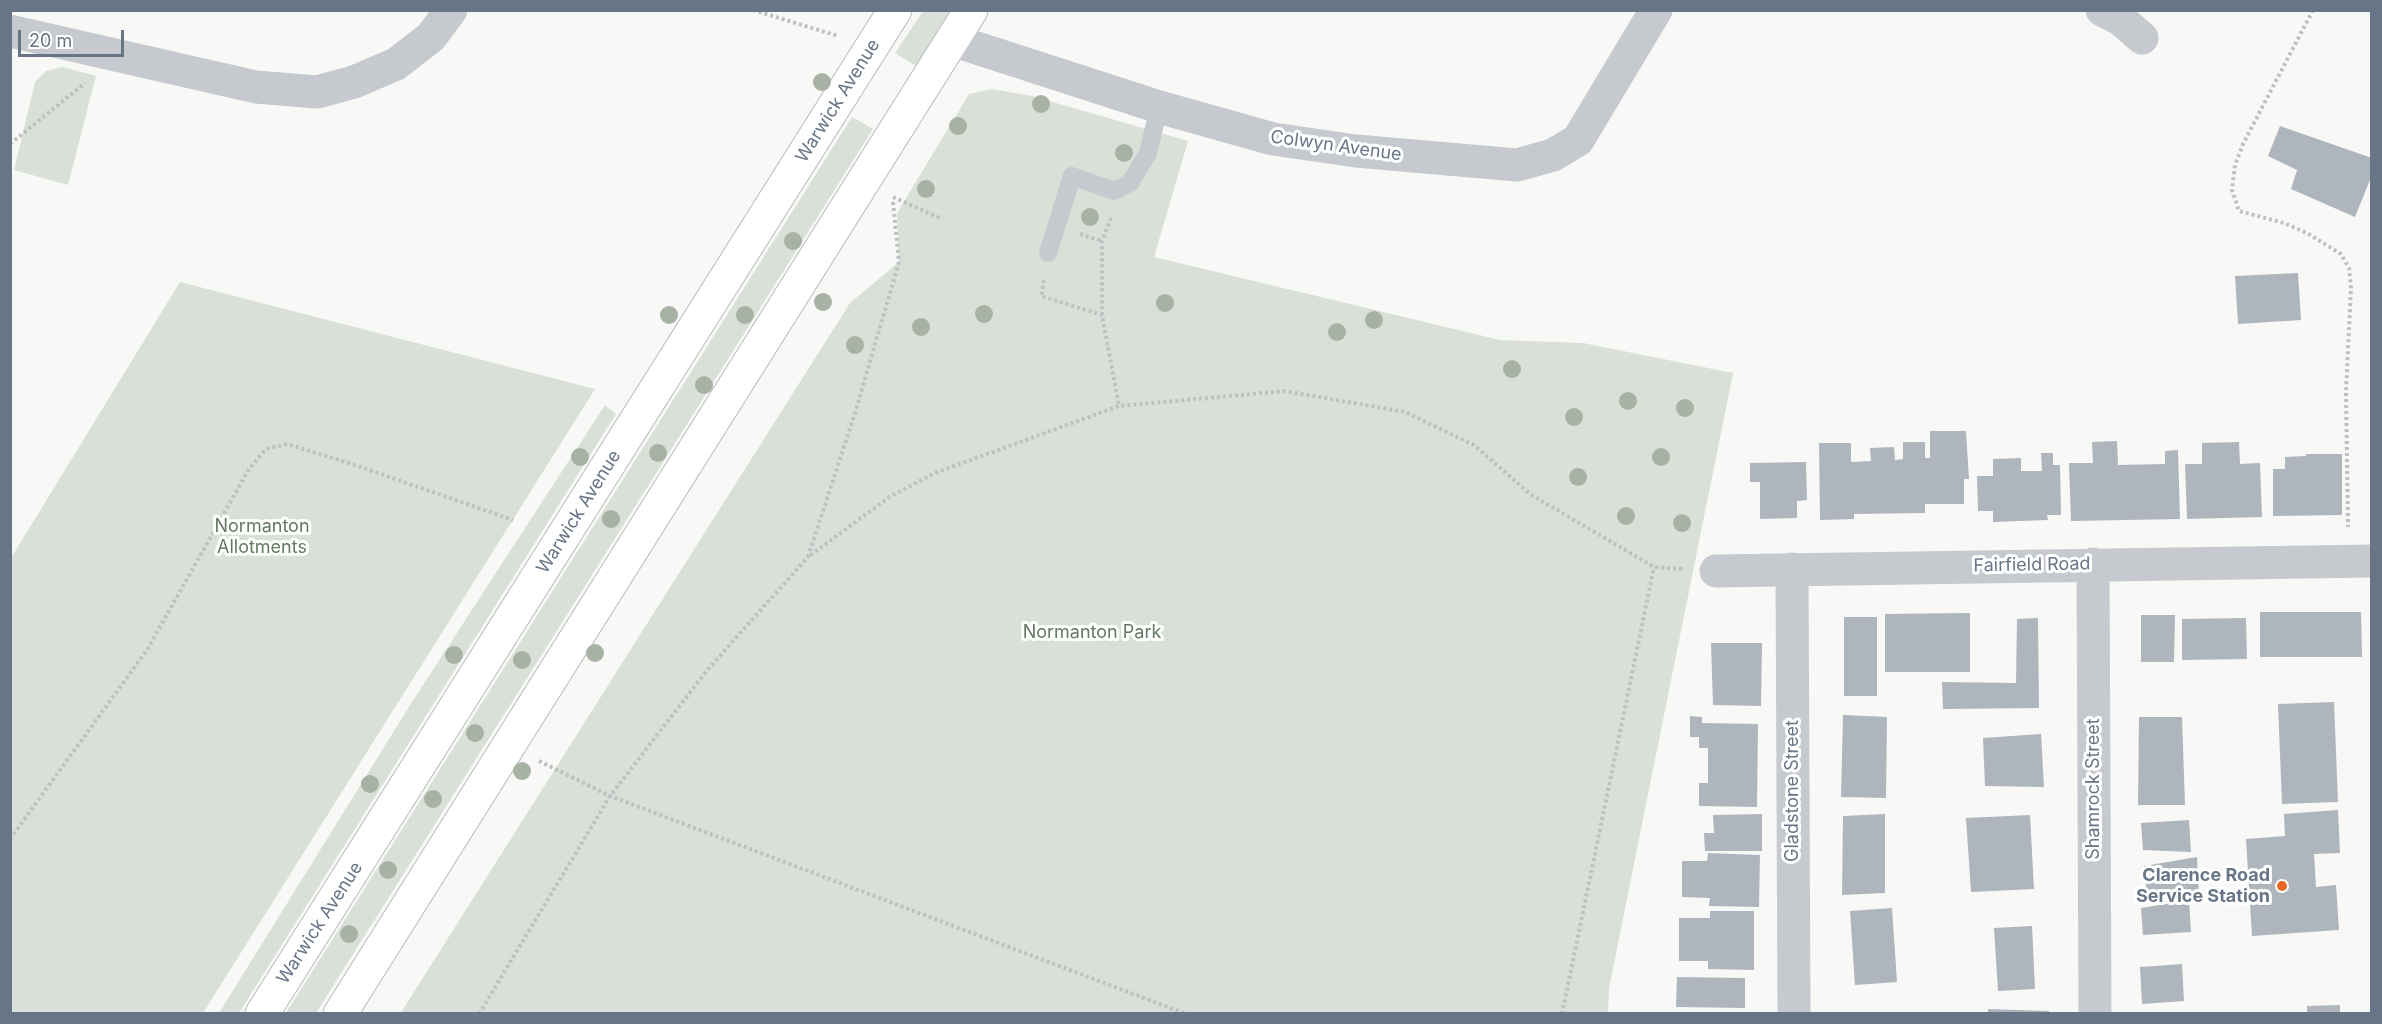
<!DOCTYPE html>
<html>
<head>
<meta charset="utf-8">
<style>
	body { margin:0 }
	#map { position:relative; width:2382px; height:1024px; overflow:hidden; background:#f8f8f6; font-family:Inter,sans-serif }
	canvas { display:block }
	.frame { position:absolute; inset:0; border:12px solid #677587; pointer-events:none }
	.scale { position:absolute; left:18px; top:30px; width:106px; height:27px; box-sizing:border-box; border:3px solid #677587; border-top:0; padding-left:8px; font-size:18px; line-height:21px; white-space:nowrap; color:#677587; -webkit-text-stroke:4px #fff; paint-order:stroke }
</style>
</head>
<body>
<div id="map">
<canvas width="2382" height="1024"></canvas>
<div class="frame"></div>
<div class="scale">20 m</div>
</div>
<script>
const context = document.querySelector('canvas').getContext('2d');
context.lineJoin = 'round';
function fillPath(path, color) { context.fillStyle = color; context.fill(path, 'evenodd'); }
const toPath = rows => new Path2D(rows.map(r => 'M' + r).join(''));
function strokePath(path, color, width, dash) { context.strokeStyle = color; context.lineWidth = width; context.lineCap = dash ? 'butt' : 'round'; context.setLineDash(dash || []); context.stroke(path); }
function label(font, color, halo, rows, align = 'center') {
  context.font = font + ' Inter,sans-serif'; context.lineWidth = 6; context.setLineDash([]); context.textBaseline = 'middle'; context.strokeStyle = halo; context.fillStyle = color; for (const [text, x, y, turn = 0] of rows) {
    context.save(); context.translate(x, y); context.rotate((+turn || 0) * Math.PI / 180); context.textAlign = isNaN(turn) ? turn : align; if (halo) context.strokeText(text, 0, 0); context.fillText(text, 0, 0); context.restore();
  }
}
fillPath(toPath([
	[923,11,950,11,916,66,895,53],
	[63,67,96,76,68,185,14,170,35,82,46,71],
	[992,89,1032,96,1188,141,1154,257,1500,340,1583,343,1733,373,1609,988,1608,1013,400,1014,850,303,899,262,897,213,969,94],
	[852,117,873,129,316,1013,286,1013],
	[180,282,595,389,203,1013,11,1013,11,558],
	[605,405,616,414,239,1013,219,1013,412,702]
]), '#d9e0d7');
fillPath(toPath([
	[2280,126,2372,158,2372,175,2355,217,2291,189,2297,170,2268,156],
	[2298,273,2301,320,2238,324,2235,276],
	[1930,431,1966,431,1969,479,1964,479,1964,504,1925,504,1925,513,1854,514,1854,519,1820,520,1819,443,1851,443,1851,462,1871,461,1870,448,1894,447,1895,460,1903,459,1903,442,1925,442,1925,458,1930,458],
	[2117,441,2118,465,2165,464,2165,451,2178,450,2180,519,2071,521,2069,463,2093,463,2092,442],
	[2239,442,2240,464,2260,463,2262,517,2187,519,2185,464,2202,464,2202,443],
	[2041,453,2053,453,2053,465,2060,465,2061,515,2047,515,2048,520,1993,522,1993,511,1978,511,1977,476,1993,476,1993,459,2021,458,2021,471,2042,471],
	[2306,454,2342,454,2342,515,2273,516,2273,469,2285,469,2285,457,2306,456],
	[1806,462,1807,500,1797,501,1797,518,1760,519,1760,482,1750,482,1750,463],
	[2260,612,2361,612,2362,657,2260,657],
	[1970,613,1970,672,1885,672,1885,614],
	[2141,615,2175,615,2174,662,2141,662],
	[1844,617,1877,617,1877,696,1844,696],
	[2038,618,2039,708,1943,709,1942,682,2016,683,2017,619],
	[2246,618,2247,659,2182,660,2182,619],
	[1711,643,1762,643,1761,706,1713,705],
	[2334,702,2338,802,2282,804,2278,704],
	[1843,715,1887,717,1886,798,1841,797],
	[1690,716,1702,717,1702,723,1758,724,1757,807,1699,806,1699,783,1708,783,1708,748,1699,748,1699,737,1690,737],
	[2139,717,2182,717,2185,805,2138,805],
	[2041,734,2044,787,1985,786,1983,738],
	[2338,810,2340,853,2314,854,2316,887,2336,885,2339,930,2252,936,2246,839,2285,836,2284,814],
	[1762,814,1762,851,1705,851,1704,833,1714,833,1713,815],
	[1885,814,1885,893,1842,895,1843,816],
	[2030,815,2034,889,1971,892,1966,818],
	[2189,820,2191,852,2143,850,2141,823],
	[1708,853,1760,855,1759,907,1709,906,1710,898,1682,897,1682,861,1707,861],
	[2197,857,2199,894,2147,897,2144,866],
	[2189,900,2191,932,2143,935,2141,908],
	[1892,908,1897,982,1855,985,1850,911],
	[1710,911,1754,911,1754,970,1708,969,1708,961,1679,961,1679,918,1710,918],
	[2032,926,2035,989,1998,991,1994,928],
	[2182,964,2184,1001,2142,1004,2140,967],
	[1677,977,1745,978,1745,1008,1676,1007],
	[2340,1005,2340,1014,2307,1014,2307,1006],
	[1988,1009,2049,1011,2049,1014,1988,1014]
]), '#afb5bc');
const highway = toPath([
	[262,1014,895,10],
	[340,1014,971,10]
]);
strokePath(highway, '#b9bbbf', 35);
strokePath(toPath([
	[753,10,838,36],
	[2313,10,2243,144,2235,165,2232,190,2239,211,2284,223,2307,233,2341,254,2349,268,2351,288,2346,391,2348,527],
	[10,144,85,83],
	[893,197,940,218],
	[893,202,899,262,855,413,808,557,891,496,935,473,1119,406,1285,391,1405,412,1474,445,1530,494,1654,567,1683,569],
	[1111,218,1102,241,1102,315,1119,406],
	[1080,234,1102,241],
	[1044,280,1041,296,1102,315],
	[539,761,610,796,1186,1014],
	[10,839,147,650,249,469,266,449,287,444,349,463,513,520],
	[479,1014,610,796,709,668,808,557],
	[1562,1014,1654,567]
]), '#bec0c3', 4, [3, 3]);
strokePath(toPath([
	[1048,253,1072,176,1114,191,1130,183,1148,153,1159,107]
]), '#c6c9cd', 18);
strokePath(toPath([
	[2102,10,2120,19,2142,38],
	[10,31,256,87,317,92,354,82,396,64,431,37,451,10],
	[952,40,1159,107,1273,139,1356,151,1517,165,1553,155,1578,140,1656,10],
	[2093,564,2095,1014],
	[1792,569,1794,1014],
	[1716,571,2372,561]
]), '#c6c9cd', 33);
strokePath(highway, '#fff', 33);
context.fillStyle = '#a7b2a5';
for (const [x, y] of [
	[822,82],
	[1041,104],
	[958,126],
	[1124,153],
	[926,189],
	[1090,217],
	[793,241],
	[823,302],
	[1165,303],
	[984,314],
	[669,315],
	[745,315],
	[1374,320],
	[921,327],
	[1337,332],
	[855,345],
	[1512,369],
	[704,385],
	[1628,401],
	[1685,408],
	[1574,417],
	[658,453],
	[580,457],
	[1661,457],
	[1578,477],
	[1626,516],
	[611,519],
	[1682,523],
	[595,653],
	[454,655],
	[522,660],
	[475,733],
	[522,771],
	[370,784],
	[433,799],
	[388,870],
	[349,934]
]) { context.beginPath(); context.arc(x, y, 9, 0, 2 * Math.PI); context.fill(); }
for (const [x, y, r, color] of [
	[2282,886,6,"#e86726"]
]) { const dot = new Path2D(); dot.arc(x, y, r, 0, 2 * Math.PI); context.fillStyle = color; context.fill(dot); strokePath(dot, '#fff', 2); }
label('18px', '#677587', '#fff', [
	["Warwick Avenue",838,101,-58],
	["Colwyn Avenue",1336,146,8],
	["Warwick Avenue",579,512,-58],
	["Fairfield Road",2032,565,-1],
	["Shamrock Street",2094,789,-90],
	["Gladstone Street",1793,791,-90],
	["Warwick Avenue",320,923,-57]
]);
label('18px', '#647962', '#fff', [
	["Normanton",262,527],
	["Allotments",262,548],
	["Normanton Park",1092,633]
]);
label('bold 18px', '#677587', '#fff', [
	["Clarence Road",2270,876],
	["Service Station",2270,897]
], 'right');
</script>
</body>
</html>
